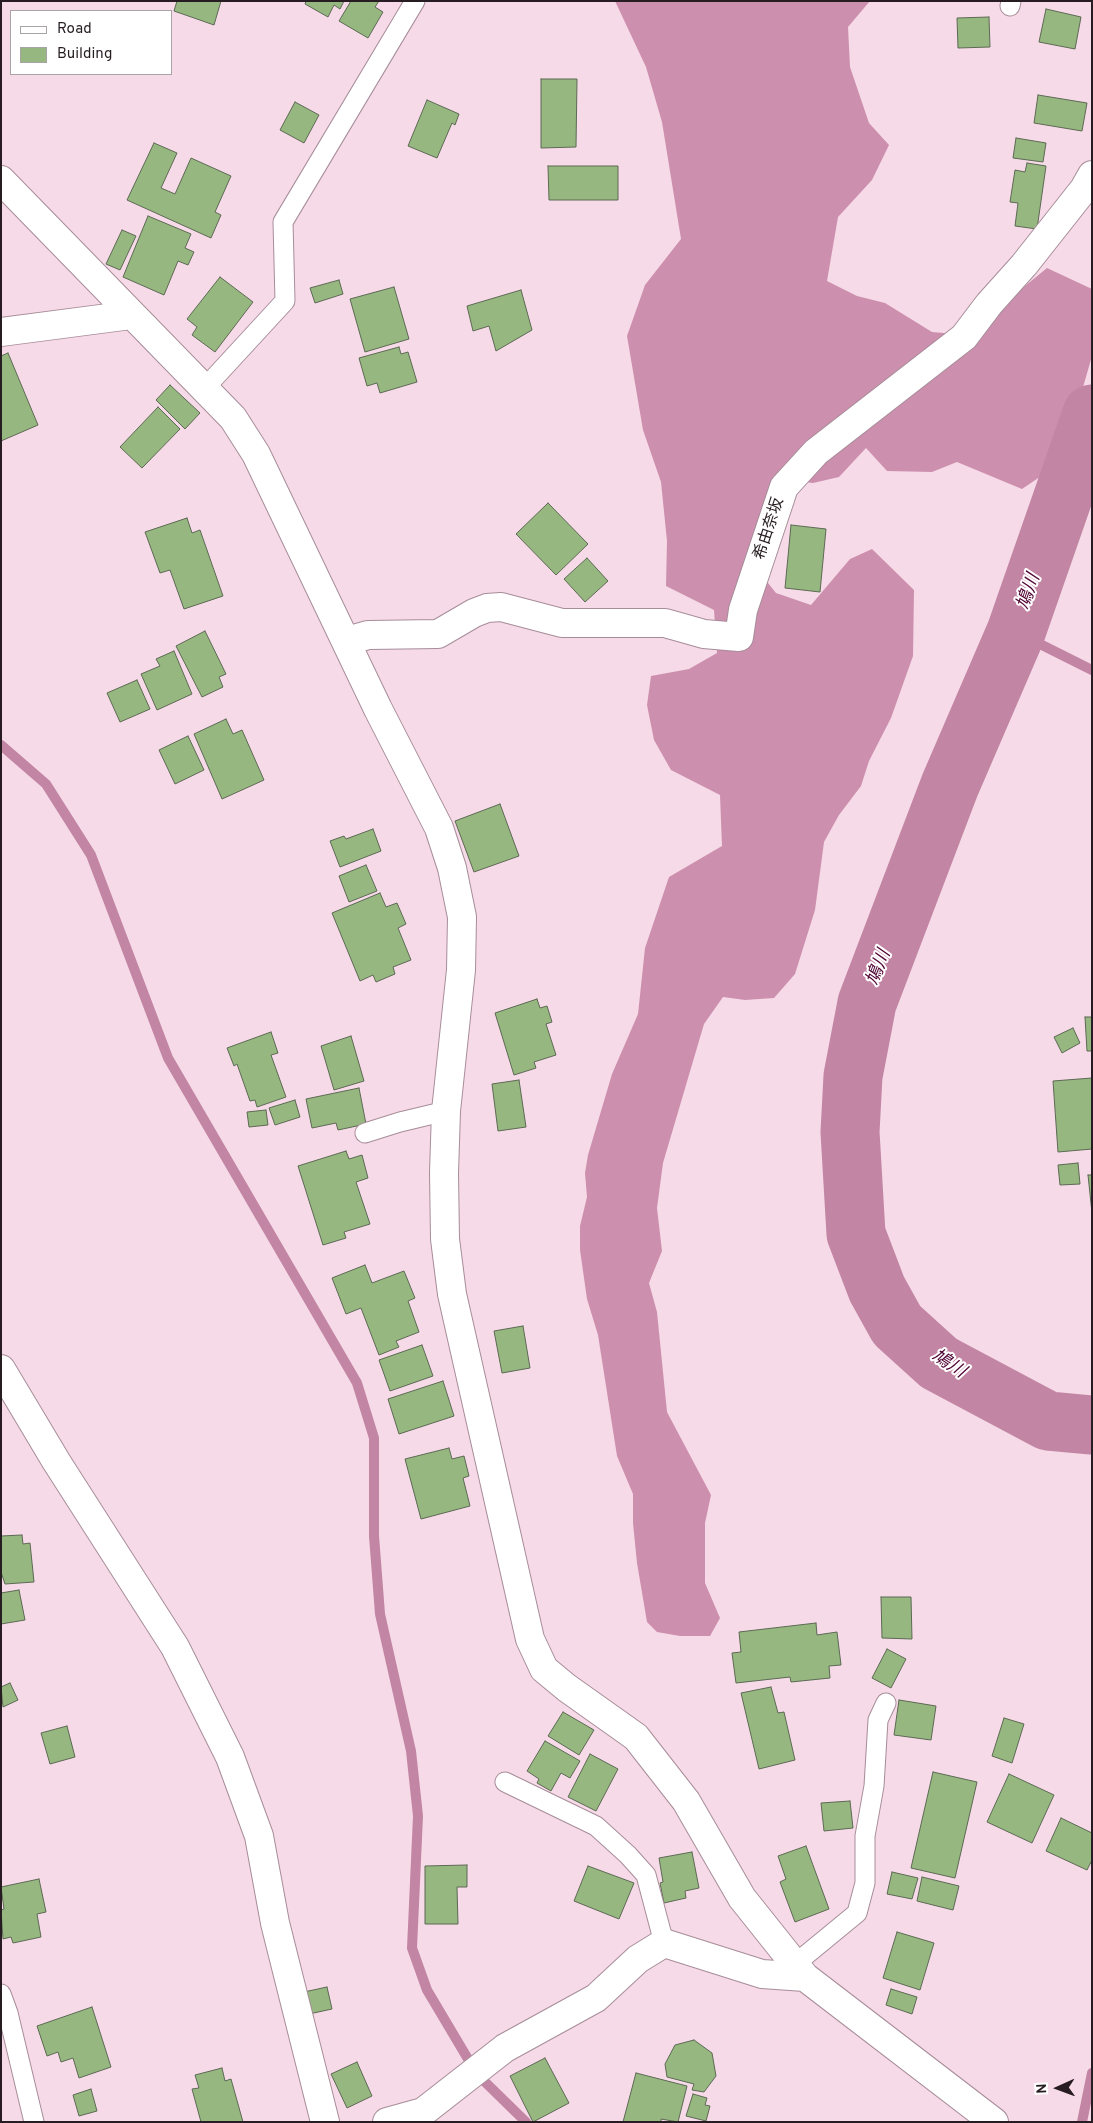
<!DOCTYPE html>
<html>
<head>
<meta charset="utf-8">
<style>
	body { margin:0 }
	#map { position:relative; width:1093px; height:2123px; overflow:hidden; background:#f6dae7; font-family:Overpass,sans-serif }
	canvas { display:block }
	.frame { position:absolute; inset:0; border:2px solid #261c21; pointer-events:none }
	.legend { position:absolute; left:10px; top:10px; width:162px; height:65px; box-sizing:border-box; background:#fff; border:1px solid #a8a4a6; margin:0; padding:6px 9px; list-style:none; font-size:15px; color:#261c21 }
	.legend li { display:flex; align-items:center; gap:10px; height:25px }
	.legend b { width:25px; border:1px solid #a8a4a6 }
	.north { position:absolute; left:1033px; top:2063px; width:50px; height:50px; -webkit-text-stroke:4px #fff; paint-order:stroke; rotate:268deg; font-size:14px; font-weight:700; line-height:20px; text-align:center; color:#261c21 }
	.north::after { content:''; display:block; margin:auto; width:18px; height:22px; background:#261c21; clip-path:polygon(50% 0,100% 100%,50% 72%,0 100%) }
</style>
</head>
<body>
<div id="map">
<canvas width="1093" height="2123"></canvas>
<div class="frame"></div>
<ul class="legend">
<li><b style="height:6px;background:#fff"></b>Road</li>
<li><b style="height:14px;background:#96b77f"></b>Building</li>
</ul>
<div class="north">N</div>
</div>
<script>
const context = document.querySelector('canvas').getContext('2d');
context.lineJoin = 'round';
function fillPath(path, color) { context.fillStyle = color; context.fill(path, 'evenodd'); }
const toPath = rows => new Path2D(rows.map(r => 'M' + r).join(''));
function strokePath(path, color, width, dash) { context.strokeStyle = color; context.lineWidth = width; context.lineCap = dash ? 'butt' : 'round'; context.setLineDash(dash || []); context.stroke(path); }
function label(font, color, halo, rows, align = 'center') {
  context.font = font + ' Overpass,"Noto Sans JP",sans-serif'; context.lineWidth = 4; context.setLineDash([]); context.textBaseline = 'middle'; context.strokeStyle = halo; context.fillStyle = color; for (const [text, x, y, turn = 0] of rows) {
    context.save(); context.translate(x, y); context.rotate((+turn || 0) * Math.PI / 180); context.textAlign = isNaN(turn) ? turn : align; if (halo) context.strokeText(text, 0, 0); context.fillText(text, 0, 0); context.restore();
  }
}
fillPath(toPath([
	[615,1,870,1,848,27,850,67,869,123,889,145,872,180,838,217,827,281,857,296,885,303,932,332,979,336,1003,304,1047,268,1092,289,1092,356,1073,422,1053,468,1022,489,957,462,932,472,887,471,866,448,839,477,813,483,776,479,748,558,776,593,811,605,850,559,872,549,914,590,913,656,891,718,869,761,861,786,839,815,824,842,815,910,795,974,774,998,745,1000,723,997,704,1024,663,1163,657,1208,662,1251,649,1283,657,1312,667,1412,711,1495,705,1523,705,1583,720,1618,710,1636,680,1636,657,1632,647,1622,637,1563,633,1523,633,1494,617,1456,598,1335,587,1299,580,1250,580,1226,587,1197,585,1173,588,1155,612,1074,638,1014,645,948,669,877,722,846,720,795,671,770,654,740,647,705,651,676,689,669,717,653,714,610,666,586,667,541,661,482,643,430,627,336,645,285,681,239,662,122,646,67]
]), '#cd8fae');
strokePath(toPath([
	[1016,632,1092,670],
	[1,745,46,784,91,855,168,1058,357,1383,374,1438,374,1536,380,1614,411,1751,418,1816,412,1948,427,1990,468,2059],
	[484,2081,526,2122],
	[1082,2122,1092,2073]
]), '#c285a4', 10);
strokePath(toPath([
	[1092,414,1016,632,950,785,867,1003,853,1076,850,1132,856,1234,877,1289,897,1325,939,1363,1048,1421,1092,1425]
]), '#c285a4', 59);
const building = toPath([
	[177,1,221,1,214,25,174,11,177,1],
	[306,1,344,1,340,9,334,5,328,17,305,4,306,1],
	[351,1,379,1,375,7,383,12,368,38,339,21,351,1],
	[1046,9,1081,17,1075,49,1039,42,1046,9],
	[989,17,990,47,958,48,957,18,989,17],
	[541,79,577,79,576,147,541,148,541,79],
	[1038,95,1087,103,1082,131,1034,123,1038,95],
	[427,100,459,114,455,125,452,123,437,158,408,146,427,100],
	[295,102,319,115,304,143,280,130,295,102],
	[1016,138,1046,143,1043,162,1013,158,1016,138],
	[154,143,177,153,161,188,175,194,191,158,231,176,215,212,221,215,211,238,127,200,154,143],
	[1027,163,1046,166,1037,229,1015,226,1018,203,1010,202,1015,170,1025,172,1027,163],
	[548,166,618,166,618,200,549,200,548,166],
	[148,216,191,234,185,248,194,252,188,265,178,261,164,295,123,277,148,216],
	[122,230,136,236,120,270,106,264,122,230],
	[220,277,253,302,215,352,192,335,197,327,187,319,220,277],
	[339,280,343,294,315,303,310,288,339,280],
	[394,287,409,339,365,352,350,299,394,287],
	[521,290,532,330,496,351,489,326,473,331,467,306,521,290],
	[399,347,401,354,408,352,417,382,380,393,377,383,367,386,359,358,399,347],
	[8,353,38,425,1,441,1,356,8,353],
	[170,385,200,413,185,429,156,400,170,385],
	[158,407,180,429,142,468,120,447,158,407],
	[548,503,588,544,556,575,516,534,548,503],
	[187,518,192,533,200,530,223,596,184,609,170,570,160,573,145,532,187,518],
	[791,525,826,529,820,592,785,588,791,525],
	[587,558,608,581,585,602,564,579,587,558],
	[205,631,226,674,219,677,223,687,202,697,176,646,205,631],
	[174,651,192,694,157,710,141,674,160,666,156,659,174,651],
	[137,680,150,709,120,722,107,693,137,680],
	[226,719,233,734,242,730,264,780,222,799,194,734,226,719],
	[188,736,204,770,175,784,159,750,188,736],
	[500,804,519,856,474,872,455,821,500,804],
	[373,829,381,851,340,867,330,841,344,836,346,839,373,829],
	[366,865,377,891,349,902,339,876,366,865],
	[380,893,386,907,397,903,406,924,398,928,411,960,393,967,395,974,376,982,373,975,360,981,332,913,380,893],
	[537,999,540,1008,547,1006,552,1022,546,1024,556,1055,534,1062,536,1068,514,1075,495,1013,537,999],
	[1085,1017,1092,1017,1092,1051,1087,1051,1085,1017],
	[1073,1028,1080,1043,1062,1053,1054,1037,1073,1028],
	[271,1032,278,1053,271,1055,286,1097,257,1107,255,1100,250,1101,237,1064,234,1066,227,1048,271,1032],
	[351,1036,364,1081,334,1090,321,1046,351,1036],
	[1092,1078,1092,1149,1058,1152,1053,1081,1092,1078],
	[519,1080,526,1127,498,1131,492,1084,519,1080],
	[359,1088,366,1124,338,1130,336,1123,312,1128,306,1099,359,1088],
	[295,1100,300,1117,275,1125,269,1108,295,1100],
	[266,1110,268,1125,249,1127,247,1112,266,1110],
	[346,1151,349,1159,362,1155,368,1178,356,1182,370,1224,344,1232,346,1238,323,1245,298,1166,346,1151],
	[1078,1163,1080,1184,1060,1185,1058,1165,1078,1163],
	[1088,1175,1092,1175,1092,1213,1088,1175],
	[365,1265,372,1283,404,1271,415,1298,408,1301,419,1332,396,1341,399,1347,379,1355,361,1308,346,1314,332,1278,365,1265],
	[523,1326,530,1368,502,1373,494,1331,523,1326],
	[422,1345,433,1376,390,1391,379,1360,422,1345],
	[443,1381,454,1416,399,1434,388,1399,443,1381],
	[449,1448,452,1459,464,1456,469,1476,463,1478,470,1506,421,1519,405,1459,449,1448],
	[22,1535,23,1544,30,1543,34,1582,5,1584,1,1572,1,1536,22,1535],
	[19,1590,25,1620,1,1624,1,1593,19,1590],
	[881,1597,911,1597,912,1639,882,1638,881,1597],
	[816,1623,817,1635,837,1632,841,1665,829,1666,830,1678,791,1682,790,1677,736,1683,732,1653,741,1652,739,1632,816,1623],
	[887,1649,906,1659,891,1688,872,1678,887,1649],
	[10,1683,18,1700,3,1707,1,1687,10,1683],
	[771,1687,778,1713,784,1712,795,1760,759,1769,741,1693,771,1687],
	[899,1700,936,1706,931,1740,894,1735,899,1700],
	[563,1712,594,1730,579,1755,548,1736,563,1712],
	[1004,1718,1024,1724,1012,1763,992,1756,1004,1718],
	[67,1726,75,1757,50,1764,41,1733,67,1726],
	[545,1741,580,1761,570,1778,561,1773,551,1791,537,1783,539,1779,527,1771,545,1741],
	[590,1754,618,1769,596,1811,568,1797,590,1754],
	[933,1772,977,1782,955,1878,911,1868,933,1772],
	[1009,1774,1054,1795,1032,1843,987,1822,1009,1774],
	[850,1801,853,1828,824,1831,821,1803,850,1801],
	[1061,1818,1092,1833,1092,1860,1087,1870,1046,1851,1061,1818],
	[806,1846,829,1909,795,1922,780,1882,786,1879,778,1856,806,1846],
	[692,1852,699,1888,685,1891,686,1898,664,1903,660,1883,663,1882,659,1858,692,1852],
	[467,1865,467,1887,457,1887,458,1924,425,1924,425,1866,467,1865],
	[588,1866,634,1883,619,1919,574,1901,588,1866],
	[892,1872,918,1878,912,1899,887,1894,892,1872],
	[922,1877,959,1886,953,1910,917,1901,922,1877],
	[39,1879,46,1912,37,1914,41,1937,13,1943,11,1937,3,1939,1,1910,4,1909,1,1887,39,1879],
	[897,1932,934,1943,920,1990,883,1978,897,1932],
	[327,1987,332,2009,309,2014,304,1992,327,1987],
	[891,1989,917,1997,912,2014,886,2005,891,1989],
	[92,2007,111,2067,79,2078,73,2058,61,2062,58,2052,47,2056,37,2026,92,2007],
	[694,2040,712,2053,716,2076,704,2092,692,2090,694,2084,667,2077,665,2064,675,2045,694,2040],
	[545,2058,569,2103,533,2122,510,2076,545,2058],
	[357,2062,372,2096,347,2108,331,2074,357,2062],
	[222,2068,225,2081,231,2079,243,2122,201,2122,192,2089,199,2088,195,2075,222,2068],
	[636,2073,687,2086,678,2122,661,2119,661,2122,623,2122,636,2073],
	[91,2089,97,2111,79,2116,73,2095,91,2089],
	[693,2094,707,2098,705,2105,710,2106,706,2121,686,2116,693,2094]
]);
fillPath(building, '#96b77f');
strokePath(building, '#5c6954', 1);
const service = toPath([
	[1010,6,1011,1],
	[203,390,285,301,283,222,415,1],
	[365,1133,400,1122,446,1111],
	[505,1782,596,1826,628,1855,646,1875,664,1943],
	[795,1964,857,1913,865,1883,865,1836,874,1786,878,1720,886,1703],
	[1,1994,8,2013,34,2122]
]);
const minor = toPath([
	[1,180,233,418,256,454,378,709,439,828,452,868,462,917,461,970,446,1111,444,1173,445,1239,452,1294,530,1639,544,1669,567,1688,636,1737,686,1801,742,1898,805,1977,994,2122],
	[1,332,131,315],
	[347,641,368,635,438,634,474,613,487,608,501,607,562,623,665,623,704,634,739,637,743,610,784,487,816,452,964,337,989,304,1024,265,1084,189,1092,175],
	[1,1369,56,1461,175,1647,230,1757,259,1836,275,1923,325,2122],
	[387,2122,423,2112,505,2048,596,1998,638,1959,664,1943,762,1974,805,1977]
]);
strokePath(service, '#a78d99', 21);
strokePath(minor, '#a78d99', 30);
strokePath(service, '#fff', 19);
strokePath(minor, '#fff', 28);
label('16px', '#261c21', '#fff', [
	["希由奈坂",770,529,-72]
]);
label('italic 18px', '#500535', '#fff', [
	["鳩川",1030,592,-71],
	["鳩川",880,968,-69],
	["鳩川",948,1365,33]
]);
</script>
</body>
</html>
